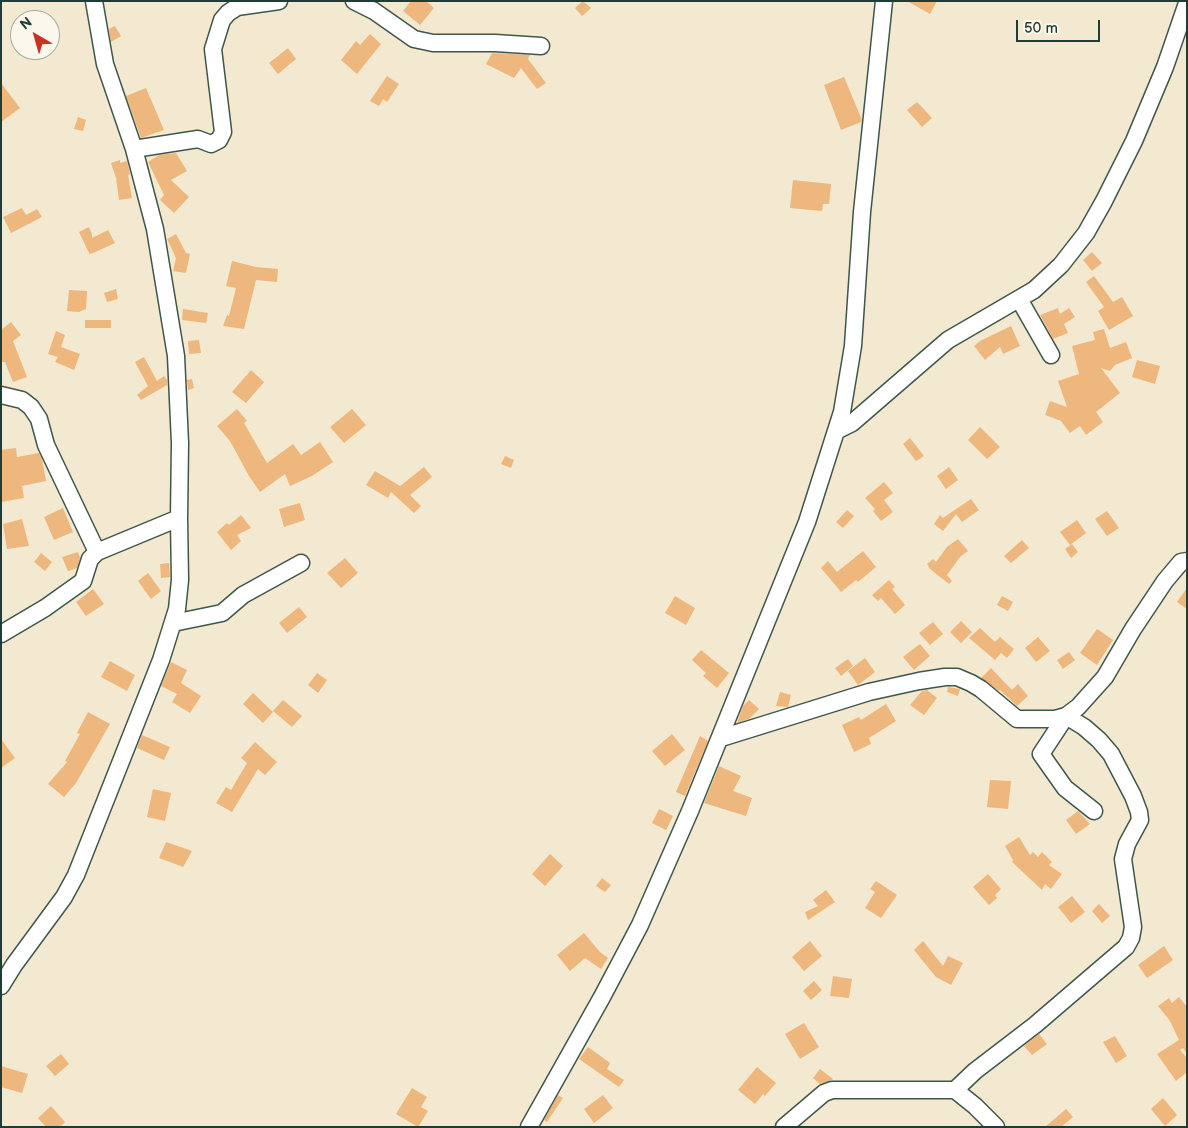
<!DOCTYPE html>
<html>
<head>
<meta charset="utf-8">
<style>
	body { margin:0 }
	#map { position:relative; width:1188px; height:1128px; overflow:hidden; background:#f2e9d0; font-family:"Balsamiq Sans",sans-serif }
	canvas { display:block }
	.frame { position:absolute; inset:0; border:2px solid #1f3d34; pointer-events:none }
	.north { position:absolute; left:10px; top:10px; width:50px; height:50px; box-sizing:border-box; background:#fbf7ec; border:1px solid #a3ada2; border-radius:50%; rotate:322deg; font-size:14px; font-weight:700; line-height:20px; text-align:center; color:#1f3d34 }
	.north::after { content:''; display:block; margin:auto; width:18px; height:22px; background:#c8321e; clip-path:polygon(50% 0,100% 100%,50% 72%,0 100%) }
	.scale { position:absolute; left:1016px; top:20px; width:84px; height:22px; box-sizing:border-box; border:2px solid #1f3d34; border-top:0; padding-left:6px; font-size:15px; line-height:18px; white-space:nowrap; color:#1f3d34; -webkit-text-stroke:4px #fbf7ec; paint-order:stroke }
</style>
</head>
<body>
<div id="map">
<canvas width="1188" height="1128"></canvas>
<div class="frame"></div>
<div class="north">N</div>
<div class="scale">50 m</div>
</div>
<script>
const context = document.querySelector('canvas').getContext('2d');
context.lineJoin = 'round';
function fillPath(path, color) { context.fillStyle = color; context.fill(path, 'evenodd'); }
const toPath = rows => new Path2D(rows.map(r => 'M' + r).join(''));
function strokePath(path, color, width, dash) { context.strokeStyle = color; context.lineWidth = width; context.lineCap = dash ? 'butt' : 'round'; context.setLineDash(dash || []); context.stroke(path); }
fillPath(toPath([
	[411,1,426,1,434,8,420,25,403,11],
	[583,1,591,8,582,16,575,8],
	[907,1,937,1,930,14],
	[115,26,121,36,111,42,109,29],
	[370,34,381,44,357,74,341,60,356,41,360,45],
	[288,48,296,59,278,74,269,63],
	[492,53,530,55,528,59,546,83,537,89,521,68,514,78,486,64],
	[387,76,399,84,387,102,383,99,379,106,370,101],
	[844,77,862,120,861,122,841,130,824,85],
	[1,83,20,108,1,122],
	[146,88,164,130,141,138,126,96],
	[917,102,932,118,922,127,907,110],
	[78,117,86,120,83,131,74,129],
	[176,153,187,171,171,180,189,197,174,213,160,200,164,195,148,162,159,155],
	[120,160,120,163,127,161,130,174,128,175,132,198,119,200,116,178,111,163],
	[793,180,831,184,829,204,823,204,822,211,790,208],
	[22,208,26,215,37,209,42,217,11,233,3,217],
	[89,227,92,234,92,238,108,230,115,243,91,254,91,252,90,255,79,232],
	[176,234,186,253,190,254,186,273,173,271,176,258,167,239],
	[1092,252,1102,263,1092,271,1083,260],
	[232,261,256,267,278,269,277,282,256,280,244,329,223,326,227,315,229,316,236,288,226,286],
	[1094,276,1113,302,1122,297,1133,316,1109,330,1098,311,1104,307,1086,282],
	[116,289,118,299,107,302,104,293],
	[69,290,87,291,86,309,79,312,67,311],
	[1058,308,1060,314,1069,308,1075,317,1064,324,1068,333,1053,339,1040,315],
	[183,309,208,313,206,323,182,320],
	[85,320,111,320,111,328,85,328],
	[11,322,21,335,13,341,27,377,13,382,5,362,1,362,1,330],
	[1011,326,1020,346,1003,354,1000,347,985,360,974,346,980,341],
	[1104,329,1110,348,1126,342,1132,358,1115,365,1110,371,1101,368,1120,393,1096,412,1103,422,1086,435,1080,426,1070,433,1061,421,1045,415,1050,401,1067,407,1058,381,1079,374,1072,346,1095,340,1093,332],
	[56,331,65,335,61,347,80,354,74,370,55,362,58,357,48,354],
	[199,340,201,353,189,354,188,341],
	[144,357,157,381,164,376,167,380,167,385,141,400,137,395,148,386,135,362],
	[1137,360,1160,366,1155,384,1132,377],
	[251,370,264,382,246,403,232,392],
	[192,379,194,388,188,390,187,380],
	[237,409,247,421,244,423,267,463,293,444,301,455,320,442,333,462,312,476,290,486,285,474,260,492,249,476,230,441,217,426],
	[352,409,366,425,344,443,330,427],
	[980,427,1000,447,987,459,968,440],
	[910,438,924,456,916,461,903,444],
	[16,448,17,457,39,453,42,459,46,481,22,486,24,498,1,502,1,450],
	[505,456,514,460,511,468,501,464],
	[424,467,432,477,410,495,421,506,414,513,391,492,388,498,366,485,375,471,400,486],
	[949,467,958,480,946,489,937,476],
	[884,482,893,493,884,500,893,512,881,521,873,511,875,509,865,498],
	[971,499,979,510,962,522,956,514,943,531,934,524,940,515,943,518],
	[300,503,305,520,284,527,279,509],
	[63,508,73,532,54,540,44,517],
	[847,510,854,516,843,528,836,522],
	[1107,511,1119,528,1107,536,1095,519],
	[241,515,251,528,237,535,241,541,231,550,217,532,227,523,229,525],
	[22,519,29,546,7,549,3,524],
	[1077,520,1086,533,1070,545,1060,532],
	[958,539,968,551,960,557,947,575,952,581,949,584,930,569,927,564,933,559,936,562,947,547],
	[1022,540,1029,548,1011,563,1004,556],
	[1072,544,1078,552,1071,558,1065,549],
	[863,551,876,567,858,582,856,580,841,592,821,568,828,561,837,572],
	[78,552,80,558,77,568,68,571,62,557],
	[41,553,52,562,45,571,34,562],
	[345,558,358,573,341,588,327,573],
	[169,563,170,577,161,578,160,564],
	[148,573,161,591,151,599,138,581],
	[889,580,895,587,892,589,905,605,895,614,881,598,878,601,872,595],
	[1187,588,1187,609,1177,602],
	[93,589,104,604,86,616,76,602],
	[675,596,695,608,686,625,665,613],
	[1002,596,1013,602,1008,611,997,605],
	[299,607,307,617,287,633,279,623],
	[961,621,972,632,961,643,950,632],
	[933,622,943,634,930,645,919,633],
	[980,628,995,642,1000,637,1014,649,1007,658,1001,653,995,660,969,638],
	[1097,629,1113,640,1097,665,1080,653],
	[1038,637,1050,651,1036,662,1025,648],
	[920,644,930,656,914,670,903,657],
	[701,650,729,673,717,688,703,676,706,673,692,660],
	[1069,652,1075,660,1063,669,1057,660],
	[865,658,875,672,858,685,848,671],
	[848,659,853,666,841,676,835,668],
	[110,661,135,675,127,691,101,677],
	[171,662,187,670,181,683,201,696,190,713,172,702,177,694,161,686],
	[991,668,1012,690,1018,684,1028,696,1017,706,1000,690,999,691,981,678],
	[317,673,327,680,318,693,308,685],
	[948,687,960,689,958,696,947,692],
	[927,690,937,698,924,715,910,705,922,691],
	[780,692,791,695,788,707,776,706],
	[253,693,273,712,263,723,243,704],
	[283,700,302,716,292,727,273,711],
	[749,700,759,709,749,719,737,723,743,706],
	[886,704,896,721,869,738,871,744,854,752,842,725,859,717,861,720],
	[88,712,110,724,76,783,64,797,48,784,67,762,65,761,80,734,77,733],
	[672,734,685,750,665,766,652,751],
	[142,735,170,747,164,760,137,748],
	[700,736,708,741,685,796,676,792],
	[1,739,15,758,1,768],
	[255,742,277,762,265,775,258,769,232,812,216,803,226,787,231,790,247,763,241,758],
	[719,766,741,776,733,791,752,798,746,816,704,803],
	[990,780,1011,781,1008,809,987,807],
	[153,789,171,793,165,821,147,817],
	[659,809,673,816,666,830,652,823],
	[1078,811,1090,824,1076,834,1066,820],
	[1019,837,1030,855,1033,852,1038,857,1042,852,1052,862,1049,865,1062,874,1051,889,1045,884,1042,890,1012,862,1013,860,1005,846],
	[166,842,192,851,183,867,159,858],
	[550,854,563,866,545,886,532,874],
	[988,874,1001,889,995,895,997,898,989,905,973,887],
	[602,878,611,885,605,892,596,886],
	[876,881,897,895,881,918,865,908,875,892,870,889],
	[826,890,835,902,808,920,805,912,818,906,813,900],
	[1072,896,1085,912,1071,923,1058,907],
	[1099,904,1110,916,1102,923,1092,911],
	[584,933,600,952,608,958,601,969,585,958,570,971,557,955],
	[810,941,822,956,804,971,792,957],
	[923,941,943,966,948,956,963,963,951,985,936,977,914,950],
	[1164,946,1173,960,1147,978,1138,965],
	[833,976,852,979,849,998,830,996],
	[814,981,822,990,811,1000,803,991],
	[1179,997,1187,1007,1187,1054,1183,1048,1180,1050,1187,1058,1187,1072,1176,1081,1157,1054,1179,1040,1170,1021,1158,1006,1169,998,1172,1003],
	[804,1023,819,1047,800,1059,785,1034],
	[1039,1034,1047,1044,1032,1055,1024,1046],
	[1115,1036,1127,1056,1116,1063,1103,1042],
	[588,1047,610,1063,607,1069,624,1080,619,1087,579,1059],
	[61,1054,69,1064,55,1076,46,1066],
	[1,1066,28,1074,22,1093,1,1087],
	[757,1067,776,1083,765,1096,763,1094,755,1104,738,1090],
	[820,1069,833,1079,832,1080,820,1084,813,1078],
	[412,1088,427,1097,421,1107,428,1111,418,1127,396,1114],
	[558,1095,563,1098,547,1122,544,1120],
	[603,1095,613,1108,594,1123,584,1109],
	[1163,1098,1177,1115,1165,1126,1151,1109],
	[51,1106,65,1122,60,1127,46,1127,38,1118],
	[1066,1109,1073,1117,1061,1127,1045,1127]
]), '#eeb77e');
const minor = toPath([
	[354,1,374,11,414,39,433,43,495,43,541,46],
	[134,149,198,139,211,144,219,140,223,132,213,49,222,20,228,13,237,7,279,1],
	[1019,299,1051,355],
	[1,395,22,400,31,407,39,419,46,445,97,552],
	[836,431,852,423,948,340,1034,290,1061,265,1086,233,1104,201,1134,141,1165,67,1187,3],
	[173,623,222,613,243,595,301,563],
	[1,634,45,608,83,581,90,559,97,552,179,518],
	[721,738,869,692,919,681,945,677,957,677,971,683,981,689,1017,719,1055,719,1066,716,1078,707,1105,677,1133,629,1165,581,1181,562,1187,561],
	[1,986,14,965,64,897,76,875,161,660,177,609,180,580,179,518,180,443,176,356,155,229,134,149,105,64,94,1],
	[955,1090,975,1106,996,1127],
	[529,1127,602,997,640,925,690,811,807,522,842,412,853,346,862,212,884,1],
	[784,1127,824,1093,832,1090,955,1090,975,1071,1035,1025,1126,947,1131,938,1133,927,1123,859,1127,844,1140,820,1139,812,1133,796,1111,754,1099,740,1084,727,1066,716,1041,754,1065,788,1094,811]
]);
strokePath(minor, '#3f574b', 19);
strokePath(minor, '#fff', 16);
</script>
</body>
</html>
